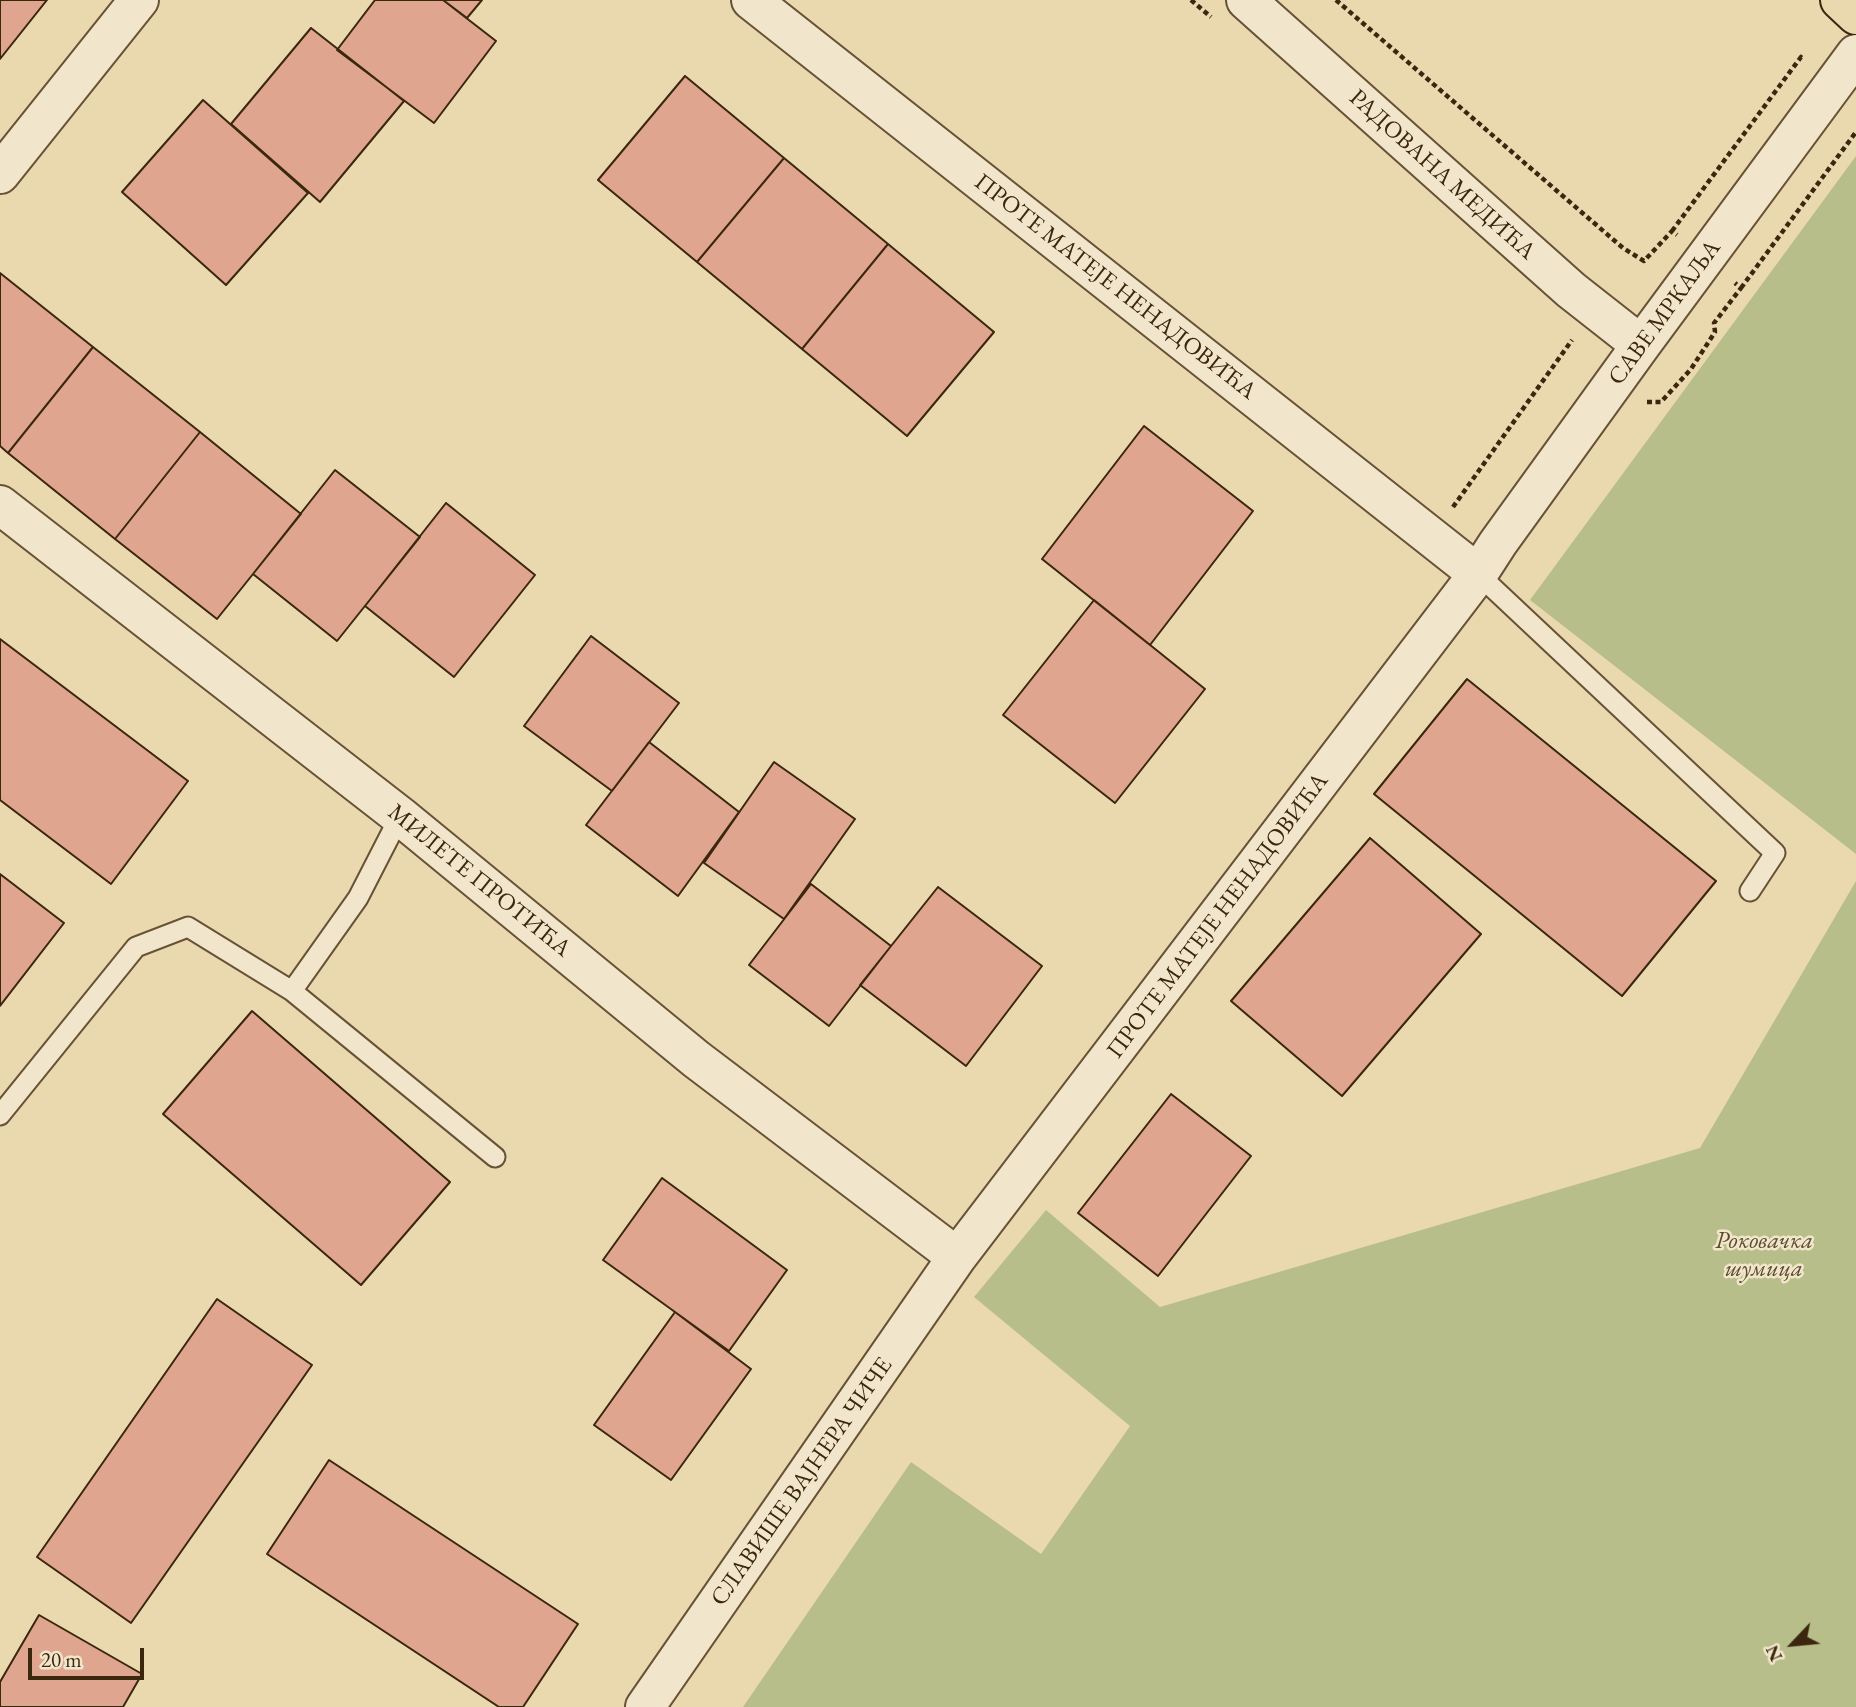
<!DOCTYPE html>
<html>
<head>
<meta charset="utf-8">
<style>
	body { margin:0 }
	#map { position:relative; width:1856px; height:1707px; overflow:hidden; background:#ead8af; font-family:"EB Garamond",serif }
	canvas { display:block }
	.north { position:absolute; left:1758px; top:1609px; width:70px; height:70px; -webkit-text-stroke:5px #f1e6cb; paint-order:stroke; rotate:244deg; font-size:19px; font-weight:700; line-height:28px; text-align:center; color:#3b260e }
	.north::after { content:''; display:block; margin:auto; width:24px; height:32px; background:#3b260e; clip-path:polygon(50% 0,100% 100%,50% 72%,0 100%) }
	.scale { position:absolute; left:28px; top:1648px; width:116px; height:32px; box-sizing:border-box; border:4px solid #3b260e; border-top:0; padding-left:9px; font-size:21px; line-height:24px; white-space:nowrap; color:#3b260e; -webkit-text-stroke:5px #f1e6cb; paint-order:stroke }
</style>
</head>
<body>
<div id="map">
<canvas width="1856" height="1707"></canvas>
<div class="north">N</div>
<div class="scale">20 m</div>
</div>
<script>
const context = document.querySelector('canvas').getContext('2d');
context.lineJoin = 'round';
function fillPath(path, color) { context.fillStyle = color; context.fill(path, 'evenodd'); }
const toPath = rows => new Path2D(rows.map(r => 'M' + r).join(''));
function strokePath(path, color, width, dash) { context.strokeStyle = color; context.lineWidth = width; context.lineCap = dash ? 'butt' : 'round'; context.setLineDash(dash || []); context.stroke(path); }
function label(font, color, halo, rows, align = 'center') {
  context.font = font + ' "EB Garamond",serif'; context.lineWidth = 5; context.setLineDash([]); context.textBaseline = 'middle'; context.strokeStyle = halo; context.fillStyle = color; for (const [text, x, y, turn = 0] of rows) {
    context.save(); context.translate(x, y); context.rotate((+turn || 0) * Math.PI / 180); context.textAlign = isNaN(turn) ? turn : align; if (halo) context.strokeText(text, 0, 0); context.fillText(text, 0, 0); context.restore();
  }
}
fillPath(toPath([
	[1856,156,1856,854,1530,600],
	[1856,881,1856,1707,743,1707,911,1462,1041,1554,1130,1426,974,1297,1046,1210,1160,1307,1700,1148]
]), '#b8be8a');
const building = toPath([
	[0,0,47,0,0,59,0,0],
	[375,0,443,0,496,41,434,123,337,50,375,0],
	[443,0,482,0,467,18,443,0],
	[311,28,404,101,320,202,231,124,311,28],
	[685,76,784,158,697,262,598,180,685,76],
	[203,100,308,193,226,285,122,192,203,100],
	[784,158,888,244,802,349,697,262,784,158],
	[888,244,994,332,907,436,802,349,888,244],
	[0,273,93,347,8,453,0,446,0,273],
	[93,347,200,432,115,539,8,453,93,347],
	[1144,426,1253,511,1150,645,1042,559,1144,426],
	[200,432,301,514,217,619,115,539,200,432],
	[335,470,420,537,337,641,253,574,335,470],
	[446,503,535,575,454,677,365,606,446,503],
	[1094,600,1205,689,1115,803,1003,715,1094,600],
	[591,636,679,703,612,791,524,726,591,636],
	[0,639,188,781,111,884,0,800,0,639],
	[1467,679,1716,881,1622,996,1374,794,1467,679],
	[649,742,739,812,678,896,586,825,649,742],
	[774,762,855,819,784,919,704,863,774,762],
	[1370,838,1481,934,1342,1096,1231,1001,1370,838],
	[0,874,64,923,0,1006,0,874],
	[811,884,891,946,829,1026,749,965,811,884],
	[938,887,1042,966,966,1066,860,985,938,887],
	[252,1011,450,1182,361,1285,163,1114,252,1011],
	[1171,1094,1251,1156,1158,1276,1078,1213,1171,1094],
	[662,1178,787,1270,729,1351,603,1260,662,1178],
	[217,1299,312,1365,131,1623,37,1557,217,1299],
	[675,1312,751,1369,671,1480,594,1425,675,1312],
	[329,1460,578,1624,523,1707,499,1707,267,1554,329,1460],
	[39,1615,142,1674,123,1707,0,1707,0,1682,39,1615]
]);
fillPath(building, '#dfa58e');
strokePath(building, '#3b260e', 2);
const lane = toPath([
	[1478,574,1775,853,1750,891],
	[292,991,358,898,400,816],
	[0,1115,136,947,188,927,292,991,495,1157]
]);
const street = toPath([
	[1246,0,1571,290,1641,345],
	[0,174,139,0],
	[0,505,400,816,696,1059,957,1257],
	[1478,574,1498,543,1641,345,1856,54],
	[645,1707,957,1257,1478,574,751,0]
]);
const primary = toPath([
	[1840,0,1856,15]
]);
strokePath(lane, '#675236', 23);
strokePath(street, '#675236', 42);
strokePath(primary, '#3b260e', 42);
strokePath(toPath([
	[1191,0,1211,17],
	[1336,0,1623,248,1644,261,1672,231,1677,235],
	[1672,231,1801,57,1803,59],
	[1741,288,1856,132],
	[1647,402,1661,402,1691,369,1715,332,1714,323,1741,288,1735,283],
	[1453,507,1572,340]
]), '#3b260e', 4.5, [5, 3.5]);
strokePath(lane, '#f1e6cb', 19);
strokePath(street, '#f1e6cb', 38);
strokePath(primary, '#ead8af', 38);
label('24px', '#3b260e', '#f1e6cb', [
	["РАДОВАНА МЕДИЋА",1442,175,42],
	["ПРОТЕ МАТЕЈЕ НЕНАДОВИЋА",1115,287,38],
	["САВЕ МРКАЉА",1665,313,-54],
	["МИЛЕТЕ ПРОТИЋА",479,881,39],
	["ПРОТЕ МАТЕЈЕ НЕНАДОВИЋА",1218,916,-53],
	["СЛАВИШЕ ВАЈНЕРА ЧИЧЕ",802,1482,-55]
]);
label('italic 24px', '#5a4c2d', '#f1e6cb', [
	["Роковачка",1764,1241],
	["шумица",1764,1269]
]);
</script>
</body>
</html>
